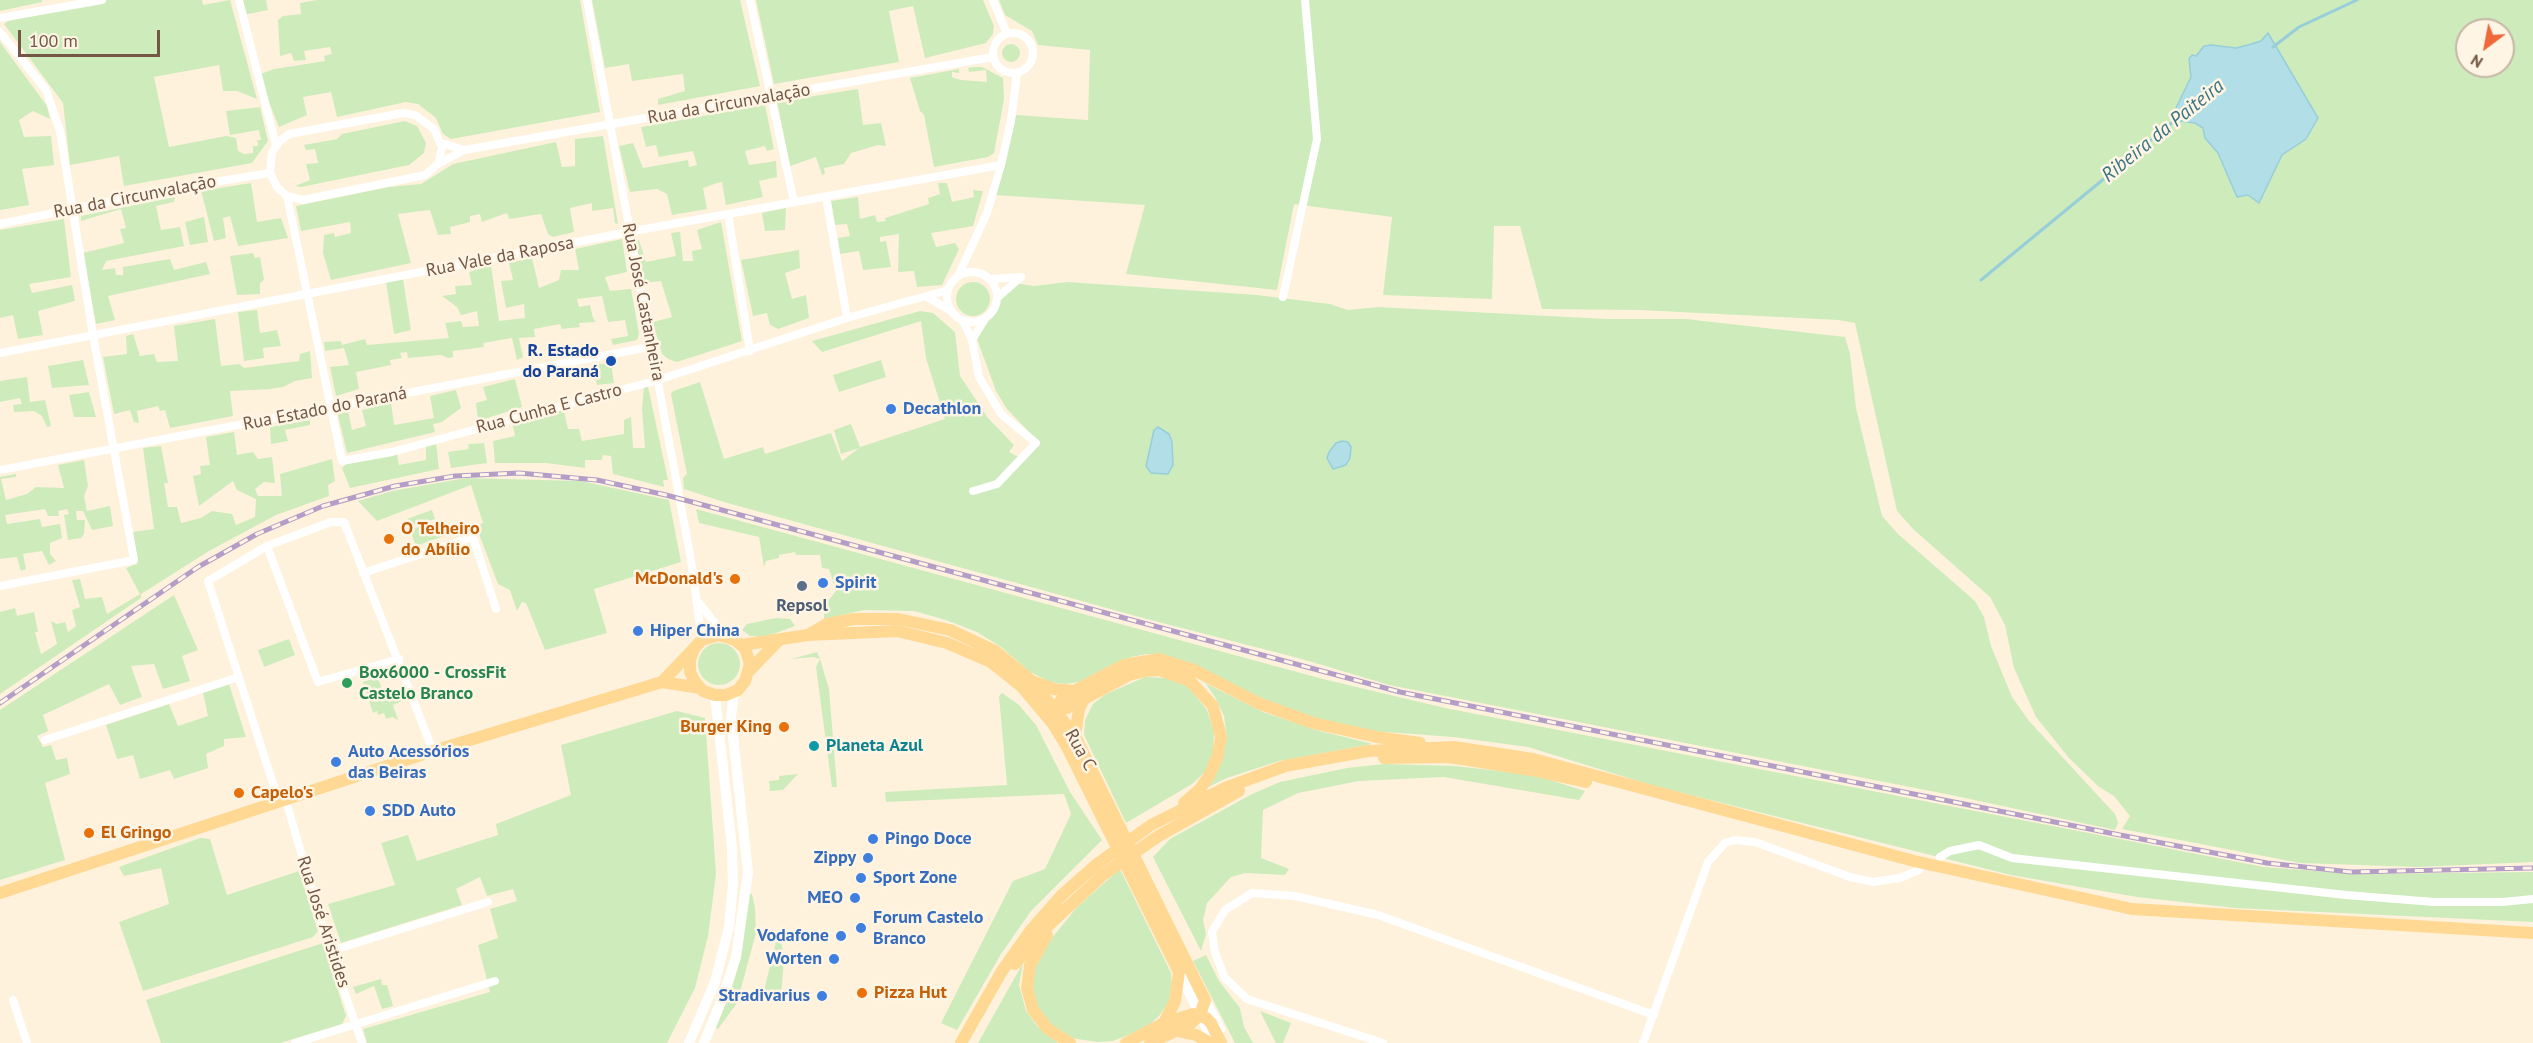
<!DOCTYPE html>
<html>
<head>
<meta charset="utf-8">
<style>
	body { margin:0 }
	#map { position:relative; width:2533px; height:1043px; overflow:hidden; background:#fef2dd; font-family:"PT Sans",sans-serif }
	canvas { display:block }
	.north { position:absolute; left:2455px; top:18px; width:60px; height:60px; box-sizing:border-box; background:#fff5e5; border:2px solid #c7b6a5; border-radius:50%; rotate:212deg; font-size:16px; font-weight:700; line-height:24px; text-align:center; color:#745745 }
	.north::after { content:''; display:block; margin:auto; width:21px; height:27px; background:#f0673a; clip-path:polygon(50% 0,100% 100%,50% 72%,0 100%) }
	.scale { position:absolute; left:18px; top:30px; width:142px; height:27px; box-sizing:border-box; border:3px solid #745745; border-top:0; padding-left:8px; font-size:18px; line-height:21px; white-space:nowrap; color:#745745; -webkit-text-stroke:4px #fff5e5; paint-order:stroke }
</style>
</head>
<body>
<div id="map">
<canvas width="2533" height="1043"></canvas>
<div class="north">N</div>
<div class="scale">100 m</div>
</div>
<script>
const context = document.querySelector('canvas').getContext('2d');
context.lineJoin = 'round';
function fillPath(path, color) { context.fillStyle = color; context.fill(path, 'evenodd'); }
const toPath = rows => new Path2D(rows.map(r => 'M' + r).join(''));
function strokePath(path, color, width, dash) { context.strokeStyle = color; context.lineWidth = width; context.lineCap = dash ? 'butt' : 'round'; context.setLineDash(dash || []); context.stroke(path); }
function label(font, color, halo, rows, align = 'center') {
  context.font = font + ' "PT Sans",sans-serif'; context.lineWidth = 5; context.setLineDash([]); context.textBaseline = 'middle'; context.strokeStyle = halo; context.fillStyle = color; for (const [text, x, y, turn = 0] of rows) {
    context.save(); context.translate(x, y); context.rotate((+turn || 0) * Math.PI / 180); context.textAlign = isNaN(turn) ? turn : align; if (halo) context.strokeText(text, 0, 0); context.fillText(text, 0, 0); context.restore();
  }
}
fillPath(toPath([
	[0,0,42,0,42,2,0,11],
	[108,0,202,0,203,5,230,0,257,99,237,91,223,91,219,65,154,77,169,147,226,136,236,138,238,151,244,154,253,153,253,146,258,146,257,140,261,140,259,130,230,135,226,111,260,107,268,141,252,163,124,186,119,156,70,165,63,103,4,24,8,21],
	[239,0,266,0,268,10,243,15],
	[317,0,580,0,600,112,451,139,443,134,436,118,418,104,406,102,337,117,331,92,303,97,307,115,279,127,258,75,274,69,325,61,324,56,332,54,330,47,304,51,306,60,294,61,291,53,280,56,278,20,283,16,301,14,300,3],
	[592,0,740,0,760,86,658,105,658,99,685,91,683,74,632,81,629,64,605,68],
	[756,0,983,0,994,26,993,34,986,43,925,58,913,6,889,11,899,62,774,84],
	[999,0,2533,0,2533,862,2417,867,2300,863,2122,829,2130,816,2114,796,2099,787,2069,758,2036,717,2014,668,2005,625,1990,597,1913,529,1897,511,1855,323,1839,320,1640,310,1542,309,1520,226,1494,226,1492,299,1383,295,1392,217,1294,204,1277,290,1126,274,1145,205,995,195,1016,115,1088,120,1090,50,1038,45,1032,31,1005,15],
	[2467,30,2503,30,2503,66,2467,66],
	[0,42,47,106,50,119,33,111,19,120,24,137,51,136,54,165,22,169,29,205,0,210],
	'1002 53a9 9 0 1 1 18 0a9 9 0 1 1-18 0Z',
	[975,67,982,67,1003,78,1004,99,994,153,988,157,934,167,924,115,920,111,910,78,959,69,959,73,952,72,952,77,961,80,987,82,986,70,969,72,968,68],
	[858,89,863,125,881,123,886,146,878,145,851,153,844,164,824,168,825,174,822,175,816,157,790,166,777,102],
	[765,105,774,149,767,151,765,146,745,151,749,165,776,161,777,177,759,181,763,197,726,205,722,182,717,183,703,188,707,209,672,215,667,194,657,189,630,192,619,146,633,143,643,168,688,160,689,167,697,165,693,151,659,157,656,145,646,147,641,127],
	[405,121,417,126,426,143,424,153,409,165,301,187,295,186,310,180,306,164,318,163,315,149,306,150,304,145,337,139,342,134],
	[603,136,618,224,615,223,613,208,592,211,592,203,570,208,574,232,553,237,548,234,541,214,509,219,507,213,482,222,480,214,470,216,470,222,450,227,451,234,438,235,430,210,398,214,411,263,331,280,323,253,324,235,334,233,335,237,351,233,350,222,301,231,296,206,389,187,421,184,453,164,556,142,562,167,575,166,575,139],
	[251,183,257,222,281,218,288,238,238,246,230,216,223,218,226,238,214,241,201,191],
	[938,183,947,183,952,202,974,197,973,190,983,191,973,226,931,233,936,247,955,243,959,249,942,285,917,287,914,271,898,272,899,234,880,237,880,242,886,241,891,267,863,270,859,251,840,254,838,238,850,236,847,224,835,225,831,201,858,197,860,219,875,215,877,222,886,221,885,218,929,204,928,198,940,194],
	[175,197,174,202,156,206,161,230,180,227,184,246,106,261,102,270,115,268,116,275,123,275,123,267,170,259,174,270,206,262,210,274,108,296,115,320,96,324,83,253,124,243,120,229,126,228,121,209,81,221,81,216],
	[786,208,785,230,765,231,762,213],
	[204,217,208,242,190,245,185,222],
	[64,219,71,277,29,284,32,293,72,285,75,301,38,311,43,335,18,339,13,315,0,318,0,230],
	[721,222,742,341,677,362,668,359,662,354,653,322,672,317,661,281,644,283,635,241,639,240,646,262,676,256,671,233,680,232,683,261,693,261,692,251,702,249,697,230],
	[622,239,627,272,605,277,610,291,631,289,639,334,637,340,613,345,611,339,628,336,625,320,608,322,602,296,577,299,579,307,590,305,593,318,596,322,579,323,580,327,562,329,560,324,534,329,535,337,519,338,523,357,517,360,512,338,483,343,484,347,453,351,453,357,448,358,441,355,408,358,407,352,400,353,402,358,390,360,391,365,356,372,359,389,336,396,330,367,349,365,344,348,325,351,324,342,341,341,342,345,365,339,367,345,449,338,445,323,461,321,463,327,479,326,477,311,461,315,457,307,442,296,456,294,455,286,472,285,469,272,491,265,499,321,525,318,524,304,506,308,501,281,513,280,509,263,532,258,539,288,559,280,561,270,579,270,575,249],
	[799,250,800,268,785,273,792,299,806,295,809,318,778,329,770,325,767,313,753,316,741,260],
	[253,253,255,258,260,257,264,280,260,283,260,294,237,295,230,256],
	[403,279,411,330,394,334,386,282],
	[1068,282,1257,295,1330,304,1348,310,1378,307,1606,319,1686,319,1845,337,1850,354,1856,408,1882,516,1898,534,1975,601,1984,617,1991,646,2012,697,2029,721,2115,814,2118,823,2115,830,1951,795,1389,685,1302,659,1143,618,724,502,684,489,683,478,687,474,671,394,673,391,700,382,724,459,763,447,765,454,831,433,842,461,859,448,841,454,834,430,851,424,860,447,945,419,926,358,921,321,822,352,812,341,920,311,933,313,955,332,960,376,988,418,1014,445,1009,452,1023,459,1035,438,1007,409,996,391,976,336,985,319,994,314,1006,287,1015,283,1034,286],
	'956 299a17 17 0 1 1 34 0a17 17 0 1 1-34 0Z',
	[257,310,260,333,277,330,281,346,263,348,264,358,244,361,238,312],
	[215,319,221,366,239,364,244,368,299,361,300,354,310,351,312,378,295,381,283,387,270,389,230,391,233,416,170,428,165,410,160,411,158,406,137,411,139,423,134,422,130,410,114,414,103,357,127,354,126,336,133,334,140,356,154,354,157,362,178,361,174,326],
	[83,360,89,385,52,388,48,366],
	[881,360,886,377,839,392,833,375],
	[611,363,614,383,597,385,592,365],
	[27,377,30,402,45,400,51,426,47,427,42,416,34,411,14,412,13,405,22,404,20,398,0,402,0,381],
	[515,379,522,407,478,421,476,403,487,400,483,387],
	[644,387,648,387,668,480,663,480,664,487,613,474,611,456,603,455,602,460,585,460,585,468,546,463,495,463,493,441,515,436,512,422,563,407,568,429,579,429,582,441,624,434,624,420,631,417,633,448,645,448,642,409],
	[456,390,461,408,442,422,433,424,435,432,347,453,338,415,348,411,352,430,366,426,362,410,391,403,394,425,434,418,430,396],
	[89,392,96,417,74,417,69,395],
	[310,420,310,425,285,430,288,441,271,444,270,427],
	[234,432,237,455,253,452,258,459,272,457,275,483,264,482,255,489,258,496,282,496,280,474,332,459,335,481,328,485,329,496,276,515,209,551,141,594,141,598,0,694,0,612,15,608,17,616,34,612,38,632,35,632,41,654,57,644,51,621,57,624,65,622,68,632,76,626,72,610,80,607,72,580,80,579,85,599,102,597,107,614,140,594,126,568,137,564,133,532,154,529,143,448,161,446,168,483,164,483,168,507,177,507,181,523,201,518,212,511,232,514,236,525,255,517,256,499,237,490,233,481,199,506,193,476,201,474,200,466,210,465,206,437],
	[436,442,439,469,350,488,342,468,347,463,397,454,399,465,426,460,426,444],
	[484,443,487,463,451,468,448,452,469,449,468,444],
	[84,460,88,486,84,496,87,511,110,506,113,526,92,530,83,511,76,511,77,520,85,520,84,534,81,538,68,540,64,515,69,514,67,509,58,511,59,516,48,516,45,509,5,515,7,524,40,519,42,527,60,524,62,538,50,543,50,554,56,561,49,565,42,551,23,554,26,569,21,571,17,557,0,559,0,477,16,474,16,477,1,479,6,500,27,494,36,487,64,488,58,465],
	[466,478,581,481,669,500,681,562,594,589,607,633,545,650,526,603,522,602,517,611,510,590,498,584,476,526,483,523,471,485,377,521,358,501,392,491],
	[696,509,1323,679,1445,708,2264,867,2358,874,2533,872,2533,922,2235,908,2137,897,2011,875,1654,786,1528,747,1453,737,1373,731,1320,720,1256,696,1192,663,1163,655,1147,654,1131,657,1079,682,1066,684,1050,682,1030,672,1001,647,977,632,946,620,914,611,864,610,824,619,824,606,836,591,829,569,822,568,820,555,796,555,795,552,779,555,779,558,766,561,764,567,759,537,699,523],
	[432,510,435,519,409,527,407,519],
	[437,521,441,532,460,525,461,530,416,546,410,530],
	[174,595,198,650,182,656,190,681,163,689,154,664,131,666,142,697,120,705,109,684,43,715,48,731,37,736,43,747,51,745,56,760,67,758,70,774,45,783,65,860,0,880,0,710],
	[776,618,790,619,795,626,765,637,750,636,742,630,747,624],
	[289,639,295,655,264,667,258,650],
	'698 664a21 21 0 1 1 42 0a21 21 0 1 1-42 0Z',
	[817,652,820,659,829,689,837,787,832,787,816,667,820,659,813,657,791,659],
	[1191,676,1263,712,1316,730,1373,744,1279,761,1227,778,1204,789,1220,765,1227,738,1224,716,1215,697,1206,684],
	[378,677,383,693,401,688,407,699,393,705,398,720,392,717,386,719,384,713,378,715,377,711,373,713,363,682],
	[1145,677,1166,678,1187,685,1207,710,1214,732,1213,751,1207,770,1192,784,1126,823,1084,735,1085,720,1093,704,1106,694],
	[229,684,246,737,224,739,224,746,206,754,208,768,174,779,170,770,140,779,133,755,117,759,106,725,169,704,178,726,208,716,203,693],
	[1002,693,1019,705,1036,725,1070,792,1102,840,1031,911,1001,954,957,1030,941,1023,1013,881,1045,869,1071,814,1064,794,886,802,885,792,1007,785,999,696],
	[677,711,705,718,716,874,708,936,695,988,667,1043,367,1043,363,1029,490,992,478,945,498,938,490,909,517,901,513,889,487,896,480,877,456,889,462,905,341,943,328,904,395,885,381,843,408,835,417,861,498,835,496,824,571,795,561,745],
	[1384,764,1455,766,1534,775,1585,791,1579,800,1444,777,1359,781,1298,793,1263,810,1261,858,1289,869,1285,875,1245,873,1231,877,1207,903,1203,920,1206,934,1201,951,1153,857,1170,839,1252,794,1280,782,1347,768],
	[798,774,783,790,770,791,769,781,779,780,779,776],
	[200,838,210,839,227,895,299,871,318,931,313,937,143,991,119,922,169,904,161,868,124,876,119,867],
	[1120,869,1171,973,1172,988,1169,1001,1160,1015,1150,1024,1126,1036,1113,1041,1097,1042,1071,1038,1048,1029,1033,1010,1030,965,1077,907],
	[749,894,752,894,755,908,756,933,737,1003,718,1029,716,1028,732,988,740,960],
	[778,934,780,934,784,959,781,995,775,1002,762,999],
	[323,943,346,1016,342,1024,280,1043,161,1043,146,1000],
	[1206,955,1219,981,1240,1008,1244,1027,1253,1043,1235,1043,1193,961],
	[1023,963,1019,985,1026,1011,1037,1026,1058,1043,978,1043],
	[381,979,382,985,387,985,393,1006,382,1009,374,986,356,994,353,987],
	[1260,1011,1291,1023,1283,1043,1276,1043]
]), '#ceebbc');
const water = toPath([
	[2268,33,2318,118,2306,139,2282,155,2259,203,2248,195,2237,197,2218,153,2205,138,2203,128,2195,123,2181,121,2174,112,2191,77,2189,59,2192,55,2196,56,2204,46,2211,45,2236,48,2248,45,2261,41,2268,33],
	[1158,427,1169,434,1172,442,1173,465,1168,474,1151,473,1146,466,1154,430,1158,427],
	[1342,441,1348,442,1351,447,1350,458,1346,465,1333,469,1327,458,1329,452,1336,443,1342,441]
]);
fillPath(water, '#b1dee7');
strokePath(water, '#97ceda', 1.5);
strokePath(toPath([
	[2273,47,2299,27,2357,0],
	[1981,280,2179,117]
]), '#97ceda', 3);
strokePath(toPath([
	[239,0,276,146],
	[587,0,691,560,702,640],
	[750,0,794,202],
	[993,0,1007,34],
	[0,18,102,0],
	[0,32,46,90,60,131,93,335,134,560,0,586],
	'993 53a20 20 0 1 1 40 0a20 20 0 1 1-40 0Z',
	[442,143,464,150],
	[438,164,442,148,434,129,415,115,403,113,289,134,280,141,272,152,270,173,277,187,287,196,303,200,425,175,438,164,464,150,993,57],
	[287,196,342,461,392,452,658,380,847,318,948,290],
	[826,197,847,318],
	[728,214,750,351],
	[0,224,159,191,270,173],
	'947 297a25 25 0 1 1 50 0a25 25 0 1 1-50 0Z',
	[958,276,987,213,1001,165,1011,121,1017,73],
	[990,279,1021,277],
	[927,297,951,311],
	[1283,297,1317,139,1305,0],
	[997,298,1021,277],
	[963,321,972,340,979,377,1001,414,1036,443,997,484,973,491],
	[972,340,985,319],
	[0,353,639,230,1001,165],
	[0,470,650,347],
	[267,546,318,682,399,659],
	[363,573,473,537,496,609],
	[699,603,725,636],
	[45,740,239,677],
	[1940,857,1950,851,1979,845,2012,858,2346,895,2434,902,2502,902,2533,899],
	[331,951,488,902],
	[13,1000,27,1043],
	[295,1043,495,981],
	[362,1043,325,935,286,801,276,793,208,581,267,546,331,522,344,522,433,751],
	[1383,1043,1247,999,1225,978,1215,953,1212,932,1225,910,1252,893,1295,896,1378,915,1654,1015],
	[1643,1043,1708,862,1725,843,1735,840,1755,842,1850,877,1873,882,1900,878,1919,870]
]), '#fff', 8);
strokePath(toPath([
	[1179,972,1214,1043],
	[1205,1000,1220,1029],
	[689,1043,715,982,729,927,733,884,732,848,715,695],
	[704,1043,722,999,736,957,748,872,731,718,734,692]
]), '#fff', 10);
strokePath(toPath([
	[808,635,827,624,854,619,898,619,950,630,995,651,1033,682,1075,736,1205,1000,1200,1015,1190,1024,1150,1043],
	[742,645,808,635,897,631,947,643,991,662,1021,686,1053,724,1067,747,1179,972,1175,1001,1164,1023],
	[750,670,779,640],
	[662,682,702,640,719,635,735,640,745,648,750,664,745,681,738,690,726,695,715,695,703,691,695,682,690,672,690,660,694,649],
	[1034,682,1054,689,1074,691],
	[1052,707,1067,708,1129,675,1145,671,1160,670,1190,681,1213,706,1221,737,1217,758,1209,776,1200,789,1184,803],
	[1054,714,1061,700,1074,691,1124,665,1159,659,1194,670,1258,703,1313,723,1377,737,1420,743],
	[1075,736,1079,709,1085,697],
	[1384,758,1449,757,1531,770,1586,782],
	[0,893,433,751,662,682,700,688],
	[1047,935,1030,965,1027,988,1033,1010,1048,1029,1070,1043],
	[1015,964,1040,933,1104,874,1157,837,1239,791],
	[1177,1031,1196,1035,1210,1043],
	[961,1043,1002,971,1031,930,1062,895,1097,864,1151,825,1225,788,1285,766,1368,751,1454,747,1533,759,1914,861,2132,909,2533,933],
	[1126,1043,1164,1023,1193,1014,1206,1018,1211,1023,1221,1043]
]), '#ffd993', 12);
const rail = toPath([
	[0,703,198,567,257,534,323,506,395,486,455,476,519,473,597,480,666,495,1400,692,2120,835,2267,863,2351,872,2533,868]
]);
strokePath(rail, '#b49dc6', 5);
strokePath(rail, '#fff5e5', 3, [9]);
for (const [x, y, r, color] of [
	[611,361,6,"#1a4fb4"],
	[891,409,6,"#3f7fe0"],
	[389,539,6,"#e8710a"],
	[735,579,6,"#e8710a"],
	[823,583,6,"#3f7fe0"],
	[802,586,6,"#5c6f8a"],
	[638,631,6,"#3f7fe0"],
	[347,683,6,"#2e9e5b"],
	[784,727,6,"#e8710a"],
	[814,746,6,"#0f9aa8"],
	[336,762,6,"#3f7fe0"],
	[239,793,6,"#e8710a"],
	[370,811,6,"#3f7fe0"],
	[89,833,6,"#e8710a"],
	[873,839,6,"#3f7fe0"],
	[868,858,6,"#3f7fe0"],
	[861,878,6,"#3f7fe0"],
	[855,898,6,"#3f7fe0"],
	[861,928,6,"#3f7fe0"],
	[841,936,6,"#3f7fe0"],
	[834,959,6,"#3f7fe0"],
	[862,993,6,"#e8710a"],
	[822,996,6,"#3f7fe0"]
]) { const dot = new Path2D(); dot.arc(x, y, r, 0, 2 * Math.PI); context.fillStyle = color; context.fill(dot); strokePath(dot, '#fff5e5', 2); }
label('18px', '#745745', '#fff5e5', [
	["Rua da Circunvalação",729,104,-10],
	["Rua da Circunvalação",135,197,-11],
	["Rua Vale da Raposa",500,257,-11],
	["Rua José Castanheira",643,302,79],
	["Rua Estado do Paraná",325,409,-11],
	["Rua Cunha E Castro",549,409,-15],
	["Rua C",1080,750,61],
	["Rua José Aristides",323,922,72]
]);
label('bold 18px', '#164399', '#fff5e5', [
	["R. Estado",599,351],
	["do Paraná",599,372]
], 'right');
label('bold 18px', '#366cbe', '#fff5e5', [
	["Decathlon",903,409],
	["Spirit",835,583],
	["Hiper China",650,631],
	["Auto Acessórios",348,752],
	["das Beiras",348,773],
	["SDD Auto",382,811],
	["Pingo Doce",885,839],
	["Zippy",856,858,"right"],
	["Sport Zone",873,878],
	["MEO",843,898,"right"],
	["Forum Castelo",873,918],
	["Branco",873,939],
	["Vodafone",829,936,"right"],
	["Worten",822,959,"right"],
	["Stradivarius",810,996,"right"]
], 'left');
label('bold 18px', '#c56008', '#fff5e5', [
	["O Telheiro",401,529],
	["do Abílio",401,550],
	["McDonald's",723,579,"right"],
	["Burger King",772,727,"right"],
	["Capelo's",251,793],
	["El Gringo",101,833],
	["Pizza Hut",874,993]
], 'left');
label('bold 18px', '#4e5e75', '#fff5e5', [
	["Repsol",802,606]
]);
label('bold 18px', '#27864d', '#fff5e5', [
	["Box6000 - CrossFit",359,673],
	["Castelo Branco",359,694]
], 'left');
label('bold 18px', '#0d838f', '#fff5e5', [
	["Planeta Azul",826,746]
], 'left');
label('italic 20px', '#3b7583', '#fff5e5', [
	["Ribeira da Paiteira",2163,131,-39]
]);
</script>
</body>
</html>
